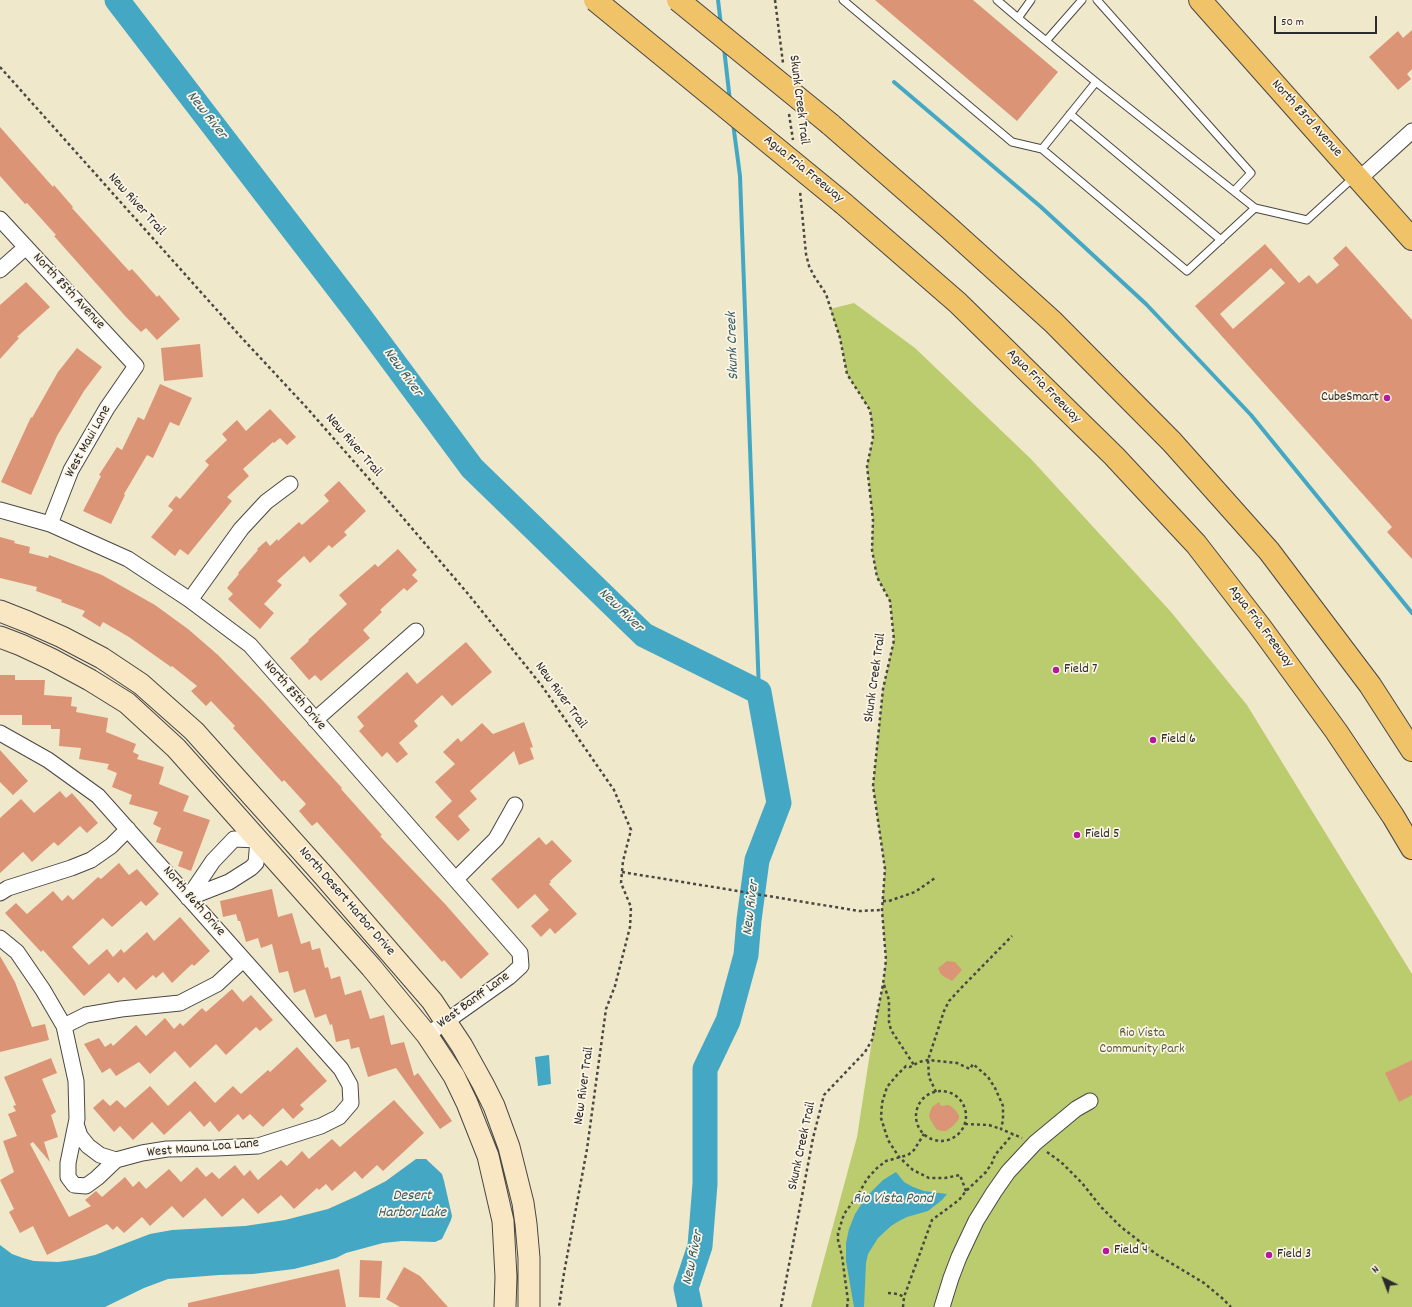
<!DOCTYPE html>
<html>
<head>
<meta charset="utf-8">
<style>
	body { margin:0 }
	#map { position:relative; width:1412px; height:1307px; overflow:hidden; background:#f0e8cb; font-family:Dekko,sans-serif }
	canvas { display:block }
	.north { position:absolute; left:1364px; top:1259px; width:40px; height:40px; -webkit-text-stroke:3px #fcf5e5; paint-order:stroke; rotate:318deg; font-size:11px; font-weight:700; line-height:16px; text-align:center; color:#2b2b2b }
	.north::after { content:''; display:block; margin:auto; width:14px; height:18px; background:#2b2b2b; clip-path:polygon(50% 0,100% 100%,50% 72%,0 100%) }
	.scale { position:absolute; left:1274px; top:16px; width:103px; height:18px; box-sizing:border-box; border:2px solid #2b2b2b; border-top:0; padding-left:5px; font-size:12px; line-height:14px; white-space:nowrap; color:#2b2b2b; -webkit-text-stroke:3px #fcf5e5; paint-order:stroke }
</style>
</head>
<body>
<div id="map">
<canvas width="1412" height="1307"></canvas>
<div class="north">N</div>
<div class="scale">50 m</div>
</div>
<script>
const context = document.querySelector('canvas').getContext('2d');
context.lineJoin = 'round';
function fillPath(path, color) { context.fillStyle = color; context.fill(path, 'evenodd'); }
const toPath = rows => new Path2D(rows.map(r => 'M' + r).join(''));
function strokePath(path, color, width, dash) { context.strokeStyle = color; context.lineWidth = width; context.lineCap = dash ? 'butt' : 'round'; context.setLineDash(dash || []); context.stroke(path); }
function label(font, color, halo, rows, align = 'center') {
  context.font = font + ' Dekko,sans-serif'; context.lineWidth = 3.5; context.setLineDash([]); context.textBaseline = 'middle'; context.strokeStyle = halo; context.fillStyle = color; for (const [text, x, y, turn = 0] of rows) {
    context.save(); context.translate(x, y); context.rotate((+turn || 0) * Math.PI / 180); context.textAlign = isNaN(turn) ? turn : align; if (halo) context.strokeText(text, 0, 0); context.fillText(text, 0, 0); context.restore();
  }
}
fillPath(toPath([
	[854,303,915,348,1031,459,1171,612,1247,705,1412,974,1412,1307,811,1307,857,1137,872,1040,883,984,886,960,882,910,885,869,873,786,883,689,894,639,890,601,877,577,872,550,873,520,867,466,873,438,872,423,870,410,847,374,840,338,830,309]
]), '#bbcc6f');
fillPath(toPath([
	[549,1055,551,1084,538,1086,535,1057],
	[416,1159,426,1159,442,1174,444,1181,452,1216,451,1220,442,1239,435,1242,402,1241,383,1243,346,1253,336,1258,314,1264,294,1269,253,1274,219,1275,168,1279,144,1288,105,1307,0,1307,0,1245,12,1254,23,1258,34,1261,58,1262,73,1260,95,1255,150,1234,172,1230,245,1226,285,1220,328,1209,357,1196,386,1181],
	[896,1172,904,1182,913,1187,924,1191,947,1194,942,1200,928,1211,907,1217,899,1221,891,1226,878,1238,868,1254,866,1263,864,1307,854,1307,846,1261,846,1243,849,1229,855,1214,866,1197,883,1180]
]), '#44a8c4');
strokePath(toPath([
	[718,0,721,25],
	[724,48,730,101],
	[894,82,1041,207,1146,304,1251,415,1412,613],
	[733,123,740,176,759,692]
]), '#44a8c4', 4);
strokePath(toPath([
	[117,0,358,314,472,468,644,635,759,692,779,803,757,860,749,920,746,955,728,1021,705,1069,705,1184,700,1246,686,1288,690,1307]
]), '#44a8c4', 25);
fillPath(toPath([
	[875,0,973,0,1058,72,1017,121],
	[1412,30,1412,69,1407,74,1411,79,1398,90,1369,57,1398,31,1403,38],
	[0,127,53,187,54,185,73,207,72,208,129,271,132,269,157,297,159,295,180,319,157,340,146,328,141,332,126,317,54,236,56,235,27,203,25,204,0,176],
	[1265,244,1299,283,1309,275,1317,284,1339,265,1333,258,1346,246,1412,320,1412,559,1387,532,1392,527,1195,306],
	[1271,268,1285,283,1233,329,1220,314],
	[26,282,50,307,17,337,19,338,0,359,0,305],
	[200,344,203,377,164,381,161,348],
	[77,348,102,367,84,391,57,436,31,495,1,482,31,417,32,418,58,372],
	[160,384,192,398,179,426,170,422,153,458,147,455,124,494,125,495,111,524,83,511,101,476,99,475,117,447,122,450,138,417,144,420],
	[270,409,296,437,287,445,280,438,274,443,273,442,243,469,249,476,227,497,232,501,188,555,180,549,175,556,151,537,173,510,168,506,176,496,180,499,209,465,205,461,227,440,222,434,237,420,246,431],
	[339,481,366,511,344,532,347,535,332,548,329,545,310,563,304,556,277,581,282,585,264,604,274,613,260,629,228,599,233,594,227,588,239,574,238,573,258,550,257,549,266,541,270,546,277,539,278,541,299,522,302,525,329,501,324,495],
	[0,537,15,541,14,543,30,547,29,553,48,558,49,555,102,575,155,605,188,629,218,655,263,701,342,788,341,789,382,835,380,836,446,905,489,954,461,979,444,960,442,962,317,822,312,826,299,811,306,804,284,780,282,782,233,728,235,726,211,701,206,706,191,691,197,686,172,666,171,667,129,637,103,622,100,627,82,616,85,611,61,602,62,600,36,591,37,587,0,578],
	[398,549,417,570,412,575,418,581,407,591,404,588,380,610,382,612,363,630,370,638,321,681,315,675,309,680,290,658,309,641,308,640,347,604,339,595,375,564,378,567],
	[466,642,492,672,452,706,442,695,414,721,418,726,399,743,408,754,397,763,387,752,382,757,359,731,364,726,357,717,407,672,417,684],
	[0,675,15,675,15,680,45,680,44,695,72,697,71,706,77,707,76,712,108,718,106,732,136,744,133,752,139,755,137,759,164,767,159,784,189,796,183,811,210,820,191,871,178,866,183,852,156,842,161,828,153,824,158,812,129,804,132,795,112,787,117,773,107,769,109,764,79,759,81,748,59,746,60,729,51,729,51,725,22,725,22,715,0,715],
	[524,722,533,747,530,748,534,759,519,765,514,751,470,791,477,799,458,816,470,830,458,841,435,817,452,801,435,782,455,764,443,752,458,738,461,742,482,723,493,734],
	[0,750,28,781,13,795,0,782],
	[60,791,66,798,72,793,98,823,87,833,80,826,58,846,54,842,32,862,23,852,0,873,0,818,21,799,34,813],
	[539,837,546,845,552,840,572,861,550,881,551,882,549,884,577,914,555,934,550,928,541,937,531,926,549,910,535,894,518,909,491,879],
	[119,863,129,875,137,869,159,894,146,906,141,901,112,927,103,918,72,947,89,965,107,949,113,957,121,949,124,953,147,932,154,941,180,917,210,951,194,966,192,964,172,983,163,972,156,978,153,975,136,990,124,977,118,983,109,973,84,996,43,950,41,952,5,913,16,903,27,914,53,891,62,901,68,895,73,900,98,877,101,879],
	[272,889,278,917,292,913,301,944,310,941,312,950,320,948,325,968,328,967,331,979,340,976,345,995,361,990,370,1019,384,1015,391,1045,404,1042,414,1076,418,1073,452,1121,440,1129,396,1068,368,1077,359,1047,351,1049,349,1039,336,1042,332,1024,330,1025,326,1014,315,1018,305,989,294,993,288,971,279,973,272,944,261,948,258,938,246,942,240,921,238,921,236,914,223,917,220,901],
	[0,956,15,982,32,1027,45,1024,49,1040,0,1052],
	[947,961,955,962,962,970,952,981,943,976,940,973,938,968],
	[232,989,243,1002,251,995,273,1020,260,1031,256,1027,226,1055,216,1044,190,1068,175,1051,150,1074,139,1062,116,1076,110,1068,102,1073,84,1044,99,1038,105,1047,111,1043,113,1046,136,1025,146,1036,165,1018,174,1029,180,1023,183,1026,202,1008,206,1012],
	[297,1047,327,1081,300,1105,304,1109,293,1119,283,1108,263,1127,250,1114,243,1120,238,1114,219,1132,210,1121,204,1127,190,1111,164,1135,152,1122,133,1140,120,1126,114,1132,93,1108,103,1099,110,1106,117,1100,125,1108,150,1086,168,1106,195,1081,215,1103,233,1086,241,1094,268,1070,270,1072],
	[51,1058,57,1073,42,1079,56,1112,51,1115,58,1137,44,1142,50,1162,33,1142,30,1144,69,1217,91,1206,85,1200,96,1191,102,1197,125,1177,133,1187,139,1181,146,1189,169,1169,181,1182,197,1167,206,1177,212,1172,219,1179,235,1165,244,1176,250,1170,258,1180,281,1160,287,1166,302,1151,309,1159,332,1139,340,1147,394,1100,424,1133,383,1171,377,1165,362,1179,355,1171,332,1191,326,1184,319,1190,317,1188,294,1209,281,1195,258,1214,243,1198,222,1217,205,1198,183,1218,172,1206,150,1226,142,1217,124,1233,117,1226,113,1230,107,1224,47,1255,33,1226,20,1233,9,1212,14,1209,0,1180,14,1172,3,1141,17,1136,8,1114,16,1111,13,1106,16,1105,4,1077],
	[1412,1060,1412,1095,1399,1102,1385,1073],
	[939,1102,941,1106,948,1105,951,1106,957,1112,959,1116,959,1119,953,1126,946,1131,941,1131,936,1129,930,1119,929,1115,932,1107],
	[360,1260,382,1261,380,1298,359,1297],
	[404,1267,420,1276,448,1307,400,1307,386,1299],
	[339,1269,346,1307,188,1307,188,1303]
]), '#db9576');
const lane = toPath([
	[843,0,1012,142,1042,149],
	[997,0,1018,18,1031,0],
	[1082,0,1046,41,1096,82],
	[1097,0,1251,173,1234,191],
	[1018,18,1046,41],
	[1070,114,1221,240],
	[1255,208,1187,271,1042,149,1096,82,1255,208,1307,220,1354,177]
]);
const street = toPath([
	[1359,179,1412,131],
	[0,219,136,366,107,408,71,470,50,524],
	[0,270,26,247],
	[0,510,50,524,128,559,190,600,250,645,520,953,521,966,509,977,427,1035],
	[190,600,241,529,266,502,290,484],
	[315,720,416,631],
	[0,733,48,760,98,796,341,1069,350,1085,351,1103,339,1117,321,1126,258,1146,216,1148,167,1149,142,1153,116,1160,97,1178,86,1186,74,1185,68,1177,68,1163,77,1119,76,1081,64,1026,43,990,17,952,0,938],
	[234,839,258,840,256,863,251,868,229,882,188,898,213,861,234,839],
	[456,879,496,839,515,805],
	[0,893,8,888,71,868,91,860,111,846,128,829],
	[64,1026,86,1015,121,1009,180,1003,217,984,243,960],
	[76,1124,80,1136,88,1146,100,1155,116,1160],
	[942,1307,951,1278,959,1257,976,1221,994,1192,1008,1172,1035,1143,1076,1109,1090,1101]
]);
const secondary = toPath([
	[0,611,28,622,62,637,102,658,141,684,194,731,323,875,432,1001,462,1046,483,1084,494,1106,509,1147,523,1203,526,1224,529,1258,529,1307],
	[0,637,21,645,51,659,90,680,127,703,176,748,371,967,427,1035,454,1076,467,1103,488,1156,503,1221,506,1277,505,1307]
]);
const primary = toPath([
	[1200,0,1412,239]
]);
const highway = toPath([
	[830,124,948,227,1053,322,1172,442,1269,551,1370,685,1412,750],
	[844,204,958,303,1114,456,1196,544,1261,628,1336,731,1393,816,1412,848]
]);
strokePath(lane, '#494743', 9);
strokePath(street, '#494743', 17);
strokePath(secondary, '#494743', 23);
strokePath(primary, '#494743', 24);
strokePath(highway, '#494743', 24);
strokePath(toPath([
	[775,0,783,63],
	[0,67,241,337,307,408,398,512,469,595,542,686,614,790,631,830,623,861,621,883,631,907,630,927,615,986,606,1009,587,1149,564,1273,559,1307],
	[789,114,793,140],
	[622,872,859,911,882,910],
	[883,901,889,901,915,892,935,878],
	[884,985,889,1000,889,1022,891,1030,914,1065],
	'916 1116a25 25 0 1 1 50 0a25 25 0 1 1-50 0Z',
	[936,1092,929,1077,928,1060,944,1011,949,1001,962,987,1012,936],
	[965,1124,989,1125,1001,1129],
	[1047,1152,1061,1162,1082,1183,1101,1207,1121,1227,1156,1254,1204,1283,1222,1298,1231,1307],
	[966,1191,960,1175,945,1178,929,1178,913,1170,899,1157,888,1140,881,1118,882,1103,887,1087,897,1075,906,1066,910,1067,919,1062,928,1060,957,1063,970,1069,973,1064,988,1077,995,1088,1003,1106,1003,1120,1001,1129,1022,1138],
	[888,1293,898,1294,904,1297],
	[781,1307,813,1138,824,1095,865,1052,872,1040,883,984,886,960,882,910,885,869,873,786,883,689,894,640,890,601,877,577,872,550,873,520,867,466,873,438,872,423,870,410,847,374,840,338,826,294,814,276,809,266,806,254,800,191],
	[847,1307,848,1301,842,1256,838,1240,838,1233,844,1214,858,1195,867,1179,877,1168,886,1161,908,1155,914,1150,924,1134],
	[903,1307,904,1297,932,1220,959,1200,966,1191,986,1172,992,1163,995,1155,1013,1134]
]), '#494743', 2.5, [3, 3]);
strokePath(lane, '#fff', 7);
strokePath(street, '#fff', 15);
strokePath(secondary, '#f9e7c3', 21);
strokePath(primary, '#f0c369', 22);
strokePath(highway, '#f0c369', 22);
const highwayBridge = toPath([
	[595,0,844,204],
	[678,0,830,124]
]);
strokePath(highwayBridge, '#494743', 24, []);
strokePath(highwayBridge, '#f0c369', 22);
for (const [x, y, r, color] of [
	[1387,398,4,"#b5179e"],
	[1056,670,4,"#b5179e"],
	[1153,740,4,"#b5179e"],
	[1077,835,4,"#b5179e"],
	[1106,1251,4,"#b5179e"],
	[1269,1255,4,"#b5179e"]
]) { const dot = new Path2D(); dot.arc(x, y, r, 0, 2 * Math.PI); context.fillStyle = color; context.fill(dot); strokePath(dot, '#fcf5e5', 1.5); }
label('14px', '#2b2b2b', '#fcf5e5', [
	["Skunk Creek Trail",798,100,83],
	["North 83rd Avenue",1306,119,48],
	["Agua Fria Freeway",803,170,39],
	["New River Trail",136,205,48],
	["North 85th Avenue",68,292,47],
	["Agua Fria Freeway",1043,387,45],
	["West Maui Lane",89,442,-61],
	["New River Trail",353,446,49],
	["Agua Fria Freeway",1260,627,53],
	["Skunk Creek Trail",876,678,-82],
	["North 85th Drive",294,696,49],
	["New River Trail",560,696,54],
	["North 86th Drive",193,902,49],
	["North Desert Harbor Drive",346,902,49],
	["West Banff Lane",474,1001,-36],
	["New River Trail",585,1086,-82],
	["Skunk Creek Trail",803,1146,-78],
	["West Mauna Loa Lane",203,1149,-5]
]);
label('14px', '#2b2b2b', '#fcf5e5', [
	["CubeSmart",1379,398,"right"],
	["Field 7",1064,670],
	["Field 6",1161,740],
	["Field 5",1085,835],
	["Field 4",1114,1251],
	["Field 3",1277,1255]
], 'left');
label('14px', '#565b3f', '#fcf5e5', [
	["Rio Vista",1142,1034],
	["Community Park",1142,1050]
]);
label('italic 15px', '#355d68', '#fcf5e5', [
	["New River",206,116,52],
	["Skunk Creek",734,346,-92],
	["New River",402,373,54],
	["New River",620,611,44],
	["New River",752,908,-83],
	["Desert",412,1197],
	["Harbor Lake",412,1214],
	["Rio Vista Pond",893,1200],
	["New River",694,1258,-78]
]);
</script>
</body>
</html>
